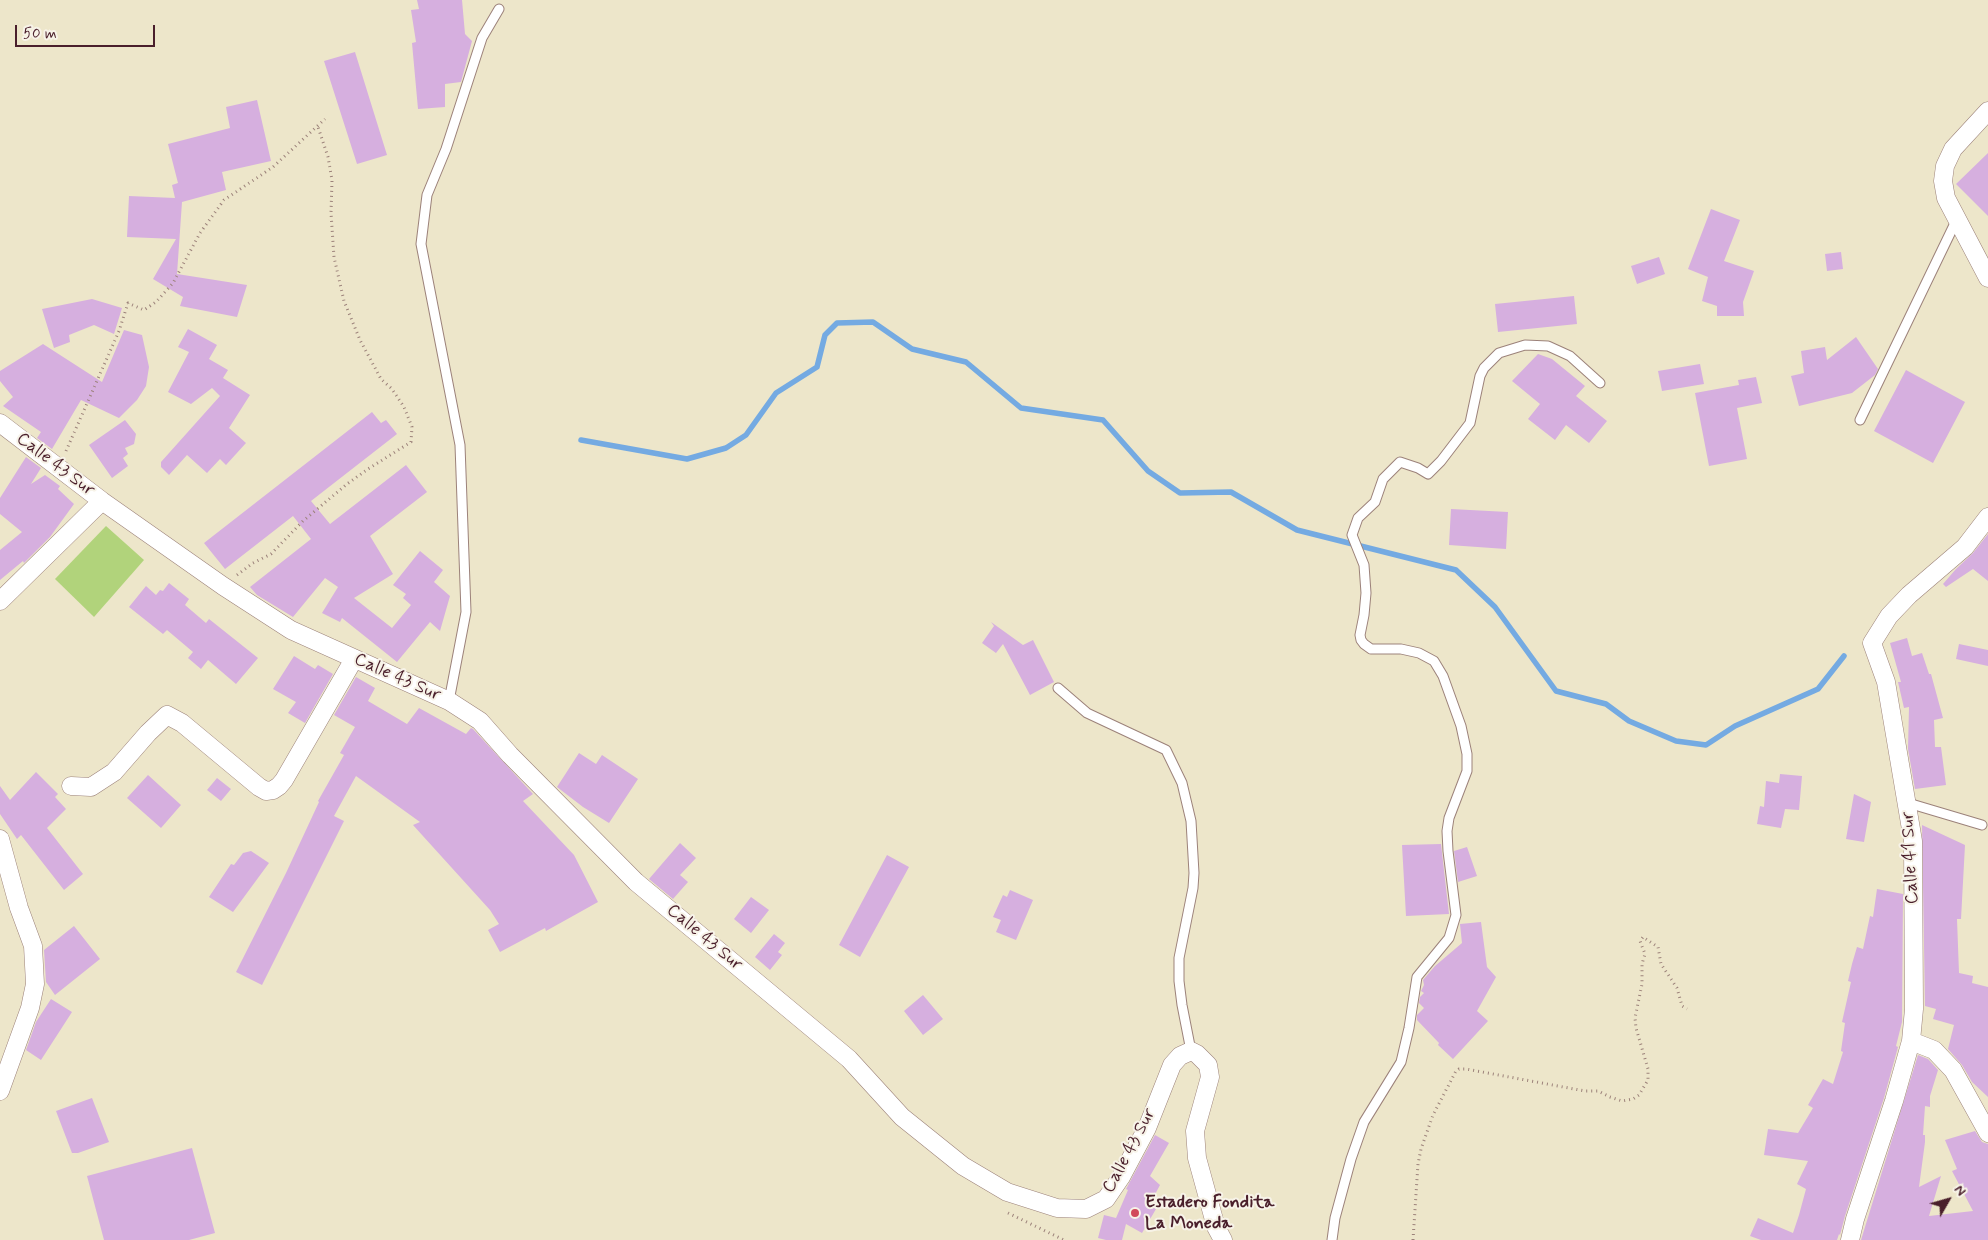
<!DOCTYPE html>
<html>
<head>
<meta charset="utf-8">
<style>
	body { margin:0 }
	#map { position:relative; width:1988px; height:1240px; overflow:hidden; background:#ede6ca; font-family:Mynerve,sans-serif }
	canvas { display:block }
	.north { position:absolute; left:1923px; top:1175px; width:50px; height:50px; -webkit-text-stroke:4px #f7f3e8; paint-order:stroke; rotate:52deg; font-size:14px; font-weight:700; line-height:20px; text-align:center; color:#4a1f2b }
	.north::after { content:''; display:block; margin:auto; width:18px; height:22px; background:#4a1f2b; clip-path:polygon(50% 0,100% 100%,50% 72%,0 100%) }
	.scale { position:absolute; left:15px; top:25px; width:140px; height:22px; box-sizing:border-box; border:2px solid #4a1f2b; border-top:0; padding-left:6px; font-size:15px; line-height:18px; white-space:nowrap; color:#4a1f2b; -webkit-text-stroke:4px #f7f3e8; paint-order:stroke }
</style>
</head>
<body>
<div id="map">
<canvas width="1988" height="1240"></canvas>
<div class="north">N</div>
<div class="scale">50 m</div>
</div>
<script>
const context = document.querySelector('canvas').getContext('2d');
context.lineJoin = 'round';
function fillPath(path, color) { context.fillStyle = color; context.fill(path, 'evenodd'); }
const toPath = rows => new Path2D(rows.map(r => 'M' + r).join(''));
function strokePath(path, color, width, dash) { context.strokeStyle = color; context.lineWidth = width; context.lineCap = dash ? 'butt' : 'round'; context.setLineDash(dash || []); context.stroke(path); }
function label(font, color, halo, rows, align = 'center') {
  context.font = font + ' Mynerve,sans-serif'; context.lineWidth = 4; context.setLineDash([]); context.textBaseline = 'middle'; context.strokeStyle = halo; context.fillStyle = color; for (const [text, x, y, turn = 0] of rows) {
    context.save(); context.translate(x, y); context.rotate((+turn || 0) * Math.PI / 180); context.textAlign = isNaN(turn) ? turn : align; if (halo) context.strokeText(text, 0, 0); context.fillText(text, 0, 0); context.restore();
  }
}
fillPath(toPath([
	[106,526,144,560,94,617,55,579]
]), '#b1d37b');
strokePath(toPath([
	[581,440,687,459,726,448,746,435,776,393,817,367,825,335,837,323,873,322,912,349,966,362,1021,408,1103,420,1148,471,1180,493,1231,492,1297,530,1456,570,1495,607,1556,691,1606,704,1629,721,1676,741,1706,745,1735,726,1818,689,1844,656]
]), '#74aae2', 5.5);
fillPath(toPath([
	[417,0,462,0,465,34,472,41,461,82,445,84,445,107,418,109,412,43,416,42,411,10,419,9],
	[355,52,387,155,357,164,324,61],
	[257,100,271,161,222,172,226,190,182,202,177,274,247,285,237,317,180,306,183,297,153,279,176,239,127,237,129,196,175,198,172,185,178,183,168,144,230,128,226,107],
	[1988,153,1988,216,1956,184],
	[1711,209,1740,220,1724,261,1754,271,1743,302,1744,316,1717,316,1717,306,1702,301,1708,277,1688,269],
	[1841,252,1843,269,1827,271,1825,254],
	[1659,257,1665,274,1637,284,1631,266],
	[1574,296,1577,324,1498,332,1495,304],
	[92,299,122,308,114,334,94,325,69,335,70,342,54,348,42,309],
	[188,329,217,345,209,359,228,370,223,378,250,395,229,428,246,443,226,465,220,459,207,473,187,455,169,475,161,467,161,462,220,396,212,388,191,404,168,392,189,352,178,347],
	[124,330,142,335,149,367,146,386,137,400,119,418,81,400,52,449,37,438,41,432,3,406,13,397,0,381,0,371,43,344,102,382],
	[1856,337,1878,369,1875,375,1852,393,1799,406,1791,376,1804,373,1801,351,1825,347,1827,360],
	[1538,354,1552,359,1585,386,1576,396,1607,421,1589,443,1566,425,1555,440,1528,419,1540,404,1512,381],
	[1700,364,1704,384,1662,391,1658,371],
	[1906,370,1965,402,1933,463,1874,431],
	[1756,377,1762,403,1737,408,1747,459,1709,466,1695,393,1739,385,1738,380],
	[372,412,381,423,386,420,397,434,311,501,330,524,406,465,427,492,370,536,393,574,354,598,392,628,411,605,403,598,406,594,393,585,420,551,443,570,434,582,450,596,440,631,430,622,397,662,342,618,340,622,322,613,338,587,325,578,293,617,257,595,250,587,311,539,293,516,225,569,204,543],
	[125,420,136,434,134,444,125,448,128,454,123,458,128,466,112,478,89,445],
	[26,457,41,468,31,484,45,475,60,486,58,489,74,504,50,537,24,563,23,561,0,580,0,550,22,532,0,514,0,498],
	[1451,509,1508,512,1506,549,1449,545],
	[1988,534,1988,581,1973,569,1946,587,1943,584,1956,569,1973,553],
	[169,583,189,599,185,605,206,623,209,619,258,658,236,684,208,660,201,669,188,658,193,652,167,630,163,634,129,607,146,586,156,595,160,590,163,591],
	[991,622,1023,645,1033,640,1054,682,1030,695,1003,644,996,653,982,643,994,626],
	[1907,638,1912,656,1922,653,1929,674,1931,674,1943,718,1934,720,1935,747,1941,747,1946,785,1915,789,1908,749,1909,707,1904,708,1898,682,1901,682,1890,643],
	[1959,644,1988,650,1988,666,1956,659],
	[294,656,315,669,318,665,333,674,305,723,288,713,296,702,273,689],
	[356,677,375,688,368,701,407,724,419,708,466,734,471,728,473,729,533,794,523,801,574,855,598,902,546,931,545,928,500,952,488,930,499,924,490,910,413,825,420,822,356,776,334,816,344,821,262,985,236,972,286,873,319,802,318,801,344,755,340,753,355,727,334,715],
	[579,753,596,764,602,755,638,779,609,823,583,807,557,787],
	[36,772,58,794,55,797,66,809,47,828,83,874,64,890,21,835,17,839,0,814,0,786,10,800],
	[1780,774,1802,776,1799,810,1785,809,1781,828,1757,824,1760,806,1764,807,1766,781,1779,783],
	[148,775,181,805,161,828,127,798],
	[217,778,231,789,221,801,207,790],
	[1854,794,1871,802,1864,842,1846,839],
	[1922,825,1965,845,1961,919,1957,919,1959,973,1973,976,1972,983,1988,987,1988,1097,1972,1082,1962,1065,1948,1049,1954,1025,1933,1019,1936,1009,1925,1006],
	[680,843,696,858,680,875,688,882,673,899,649,879],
	[1441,844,1449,914,1406,916,1402,845],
	[1467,847,1477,876,1458,882,1454,851],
	[251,851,269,863,233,912,209,897,231,864,234,865,243,853],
	[887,855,909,867,860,957,839,945],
	[1877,889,1903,894,1902,1022,1896,1046,1898,1047,1884,1098,1845,1216,1840,1235,1839,1234,1837,1240,1761,1240,1750,1236,1758,1218,1793,1233,1799,1215,1806,1189,1797,1184,1808,1161,1764,1155,1768,1129,1798,1133,1813,1108,1808,1105,1823,1079,1833,1084,1843,1052,1841,1051,1845,1023,1842,1022,1851,982,1848,981,1852,964,1857,947,1863,949,1870,916,1873,917],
	[1010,890,1033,900,1016,940,996,932,1001,920,993,917,1003,895,1007,897],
	[751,897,769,910,751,933,734,919],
	[1481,922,1487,967,1496,977,1477,1011,1488,1021,1453,1059,1438,1045,1439,1043,1417,1020,1417,1015,1424,1008,1419,1003,1420,997,1424,993,1421,991,1424,985,1423,980,1435,966,1462,943,1460,924],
	[74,926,100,959,55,995,46,982,44,950],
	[774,934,785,943,778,952,782,955,770,970,755,957],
	[923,995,943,1019,923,1035,904,1011],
	[51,999,72,1012,41,1060,26,1050,36,1022],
	[1918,1055,1928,1059,1938,1070,1930,1096,1930,1107,1925,1106,1923,1135,1925,1135,1925,1142,1919,1187,1941,1176,1929,1216,1973,1211,1952,1171,1957,1169,1945,1140,1975,1131,1982,1142,1988,1144,1988,1240,1861,1240],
	[92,1098,109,1142,78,1153,72,1153,56,1111],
	[1155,1135,1169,1143,1150,1176,1160,1185,1152,1200,1156,1203,1153,1207,1156,1209,1142,1233,1126,1224,1122,1240,1106,1240,1098,1238,1104,1215,1116,1218,1128,1190,1126,1189],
	[192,1148,215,1233,189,1240,104,1240,87,1176]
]), '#d6afdf');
const lane = toPath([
	[1860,420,1957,219],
	[1058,688,1087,713,1166,750,1182,783,1191,821,1194,873,1193,888,1179,958,1179,981,1182,1005,1191,1051],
	[449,701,466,612,460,445,421,244,427,195,446,149,482,38,499,9],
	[1908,803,1982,825],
	[1332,1240,1335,1218,1351,1159,1364,1122,1401,1062,1409,1028,1417,977,1449,938,1456,915,1448,851,1447,831,1449,818,1467,771,1467,754,1461,726,1443,676,1434,661,1419,653,1401,649,1371,649,1364,644,1361,640,1360,635,1364,615,1366,593,1364,565,1352,535,1358,518,1375,502,1383,479,1400,462,1418,468,1428,474,1441,461,1470,423,1480,376,1484,368,1499,353,1525,345,1548,346,1570,356,1600,383]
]);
const street = toPath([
	[1988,111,1953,149,1945,166,1943,181,1946,198,1988,278],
	[0,423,102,501,223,586,291,630,449,701,480,721,510,755,636,882,849,1059,902,1117,963,1166,1007,1192,1057,1208,1086,1209,1106,1199,1121,1177,1147,1128,1172,1065,1180,1056,1191,1051,1197,1054,1208,1065,1210,1077,1195,1131,1197,1158,1216,1227,1223,1240],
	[0,601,102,501],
	[71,786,91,787,114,772,148,733,167,715,182,723,259,787,266,791,273,790,279,786,284,780,354,659],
	[0,839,19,908,33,946,35,984,30,1008,0,1091],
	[1911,1041,1934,1050,1953,1070,1988,1133],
	[1850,1240,1855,1219,1894,1101,1911,1041,1914,1009,1913,841,1886,682,1872,643,1889,616,1909,595,1965,547,1988,517]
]);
strokePath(lane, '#9c827a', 11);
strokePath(street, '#9c827a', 19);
strokePath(toPath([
	[66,451,119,331,128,303,144,310,156,302,173,283,200,233,224,200,273,167,325,119],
	[237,575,253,563,271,554,303,521,347,484,368,469,411,442,412,427,404,407,392,389,381,379,360,340,344,301,334,257,331,213,332,180,328,157,318,127],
	[1008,1213,1064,1240],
	[1413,1240,1418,1164,1421,1149,1433,1115,1456,1071,1459,1069,1466,1069,1585,1091,1598,1091,1610,1097,1622,1101,1633,1099,1639,1095,1648,1080,1648,1069,1636,1028,1635,1018,1642,984,1642,964,1645,954,1640,941,1643,937,1658,947,1661,964,1677,988,1682,1006,1687,1009]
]), '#9c827a', 3, [1, 4]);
strokePath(lane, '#fff', 9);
strokePath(street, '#fff', 18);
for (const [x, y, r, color] of [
	[1135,1213,5,"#d1495b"]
]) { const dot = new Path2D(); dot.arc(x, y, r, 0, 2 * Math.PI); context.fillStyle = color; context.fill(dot); strokePath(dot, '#f7f3e8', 2); }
label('18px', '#4a1f2b', '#f7f3e8', [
	["Calle 43 Sur",55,465,37],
	["Calle 43 Sur",397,678,24],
	["Calle 41 Sur",1911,858,-93],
	["Calle 43 Sur",704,938,40],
	["Calle 43 Sur",1130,1151,-62]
]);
label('bold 18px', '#4a1f2b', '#f7f3e8', [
	["Estadero Fondita",1145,1203],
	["La Moneda",1145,1224]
], 'left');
</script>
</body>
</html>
